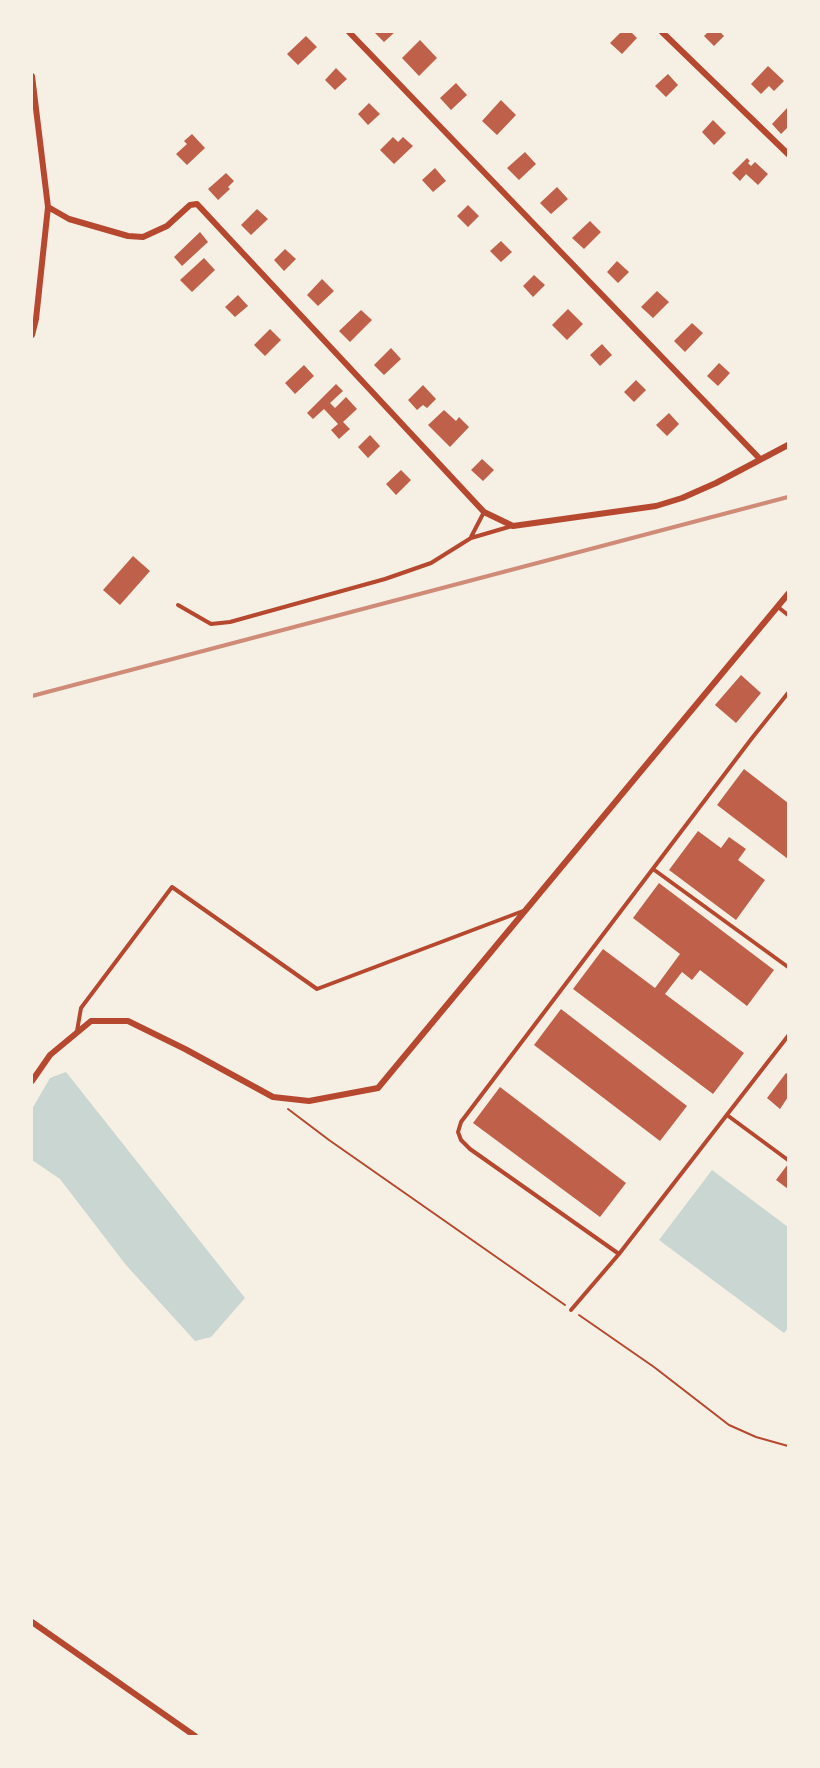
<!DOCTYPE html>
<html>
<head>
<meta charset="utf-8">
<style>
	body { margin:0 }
	#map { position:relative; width:820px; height:1768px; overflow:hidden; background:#f6efe4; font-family:"Roboto Condensed",sans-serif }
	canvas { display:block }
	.frame { position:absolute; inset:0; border:33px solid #f6efe4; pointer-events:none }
</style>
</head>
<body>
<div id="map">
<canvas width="820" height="1768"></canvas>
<div class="frame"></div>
</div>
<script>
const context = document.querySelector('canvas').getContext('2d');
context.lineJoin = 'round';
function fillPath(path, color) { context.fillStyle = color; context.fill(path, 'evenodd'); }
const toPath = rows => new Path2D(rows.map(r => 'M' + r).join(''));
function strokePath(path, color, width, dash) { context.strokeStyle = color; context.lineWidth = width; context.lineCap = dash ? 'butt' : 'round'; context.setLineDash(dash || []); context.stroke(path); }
fillPath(toPath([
	[66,1072,245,1298,211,1337,195,1341,126,1265,60,1179,32,1160,32,1109,50,1078],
	[712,1170,788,1227,788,1328,784,1333,659,1240]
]), '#c9d6d2');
fillPath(toPath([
	[374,32,395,32,384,42],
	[621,32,631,32,637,38,622,54,610,43],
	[708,32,720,32,724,36,714,46,704,36],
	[306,36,317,47,298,65,287,54],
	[420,40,437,58,419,76,402,58],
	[768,66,784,81,774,91,769,86,761,94,751,84],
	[336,68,347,79,335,90,325,80],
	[668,74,678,85,666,97,655,86],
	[456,83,467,95,451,110,440,98],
	[501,100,516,115,497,135,482,121],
	[369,103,380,114,368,125,358,114],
	[788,107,788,127,781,134,772,124],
	[713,120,726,133,714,145,702,132],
	[192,134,205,148,187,165,176,154,187,144,184,141],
	[393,137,398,142,403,137,413,146,394,164,380,150],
	[525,152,536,164,519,180,507,168],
	[747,158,750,161,748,163,751,166,755,162,768,174,758,185,746,174,740,181,732,173],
	[435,168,446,181,433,192,422,180],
	[226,173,234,181,228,187,230,189,218,200,208,189],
	[557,187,568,199,551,214,540,203],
	[468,205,479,216,468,227,457,216],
	[257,209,268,219,251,235,241,225],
	[590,221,601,232,584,249,572,238],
	[200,232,208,242,182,266,174,257],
	[501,241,512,252,501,262,490,251],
	[285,249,296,259,284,271,274,260],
	[204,258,215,270,192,292,180,280],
	[617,261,629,272,618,283,607,272],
	[534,275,545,285,533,297,523,286],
	[322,279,334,291,318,306,307,295],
	[657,291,669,302,653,318,641,307],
	[238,295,248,306,235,317,225,307],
	[568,309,583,324,567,340,552,325],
	[361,310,372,320,350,342,339,331],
	[692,323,703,333,685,352,674,341],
	[270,329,281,340,265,356,254,345],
	[602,344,612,355,600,366,590,355],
	[391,348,401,359,384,375,374,365],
	[719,363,730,373,718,386,707,376],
	[304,365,314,376,295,394,285,383],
	[636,380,646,390,634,402,624,392],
	[336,384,343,391,330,403,335,408,346,397,357,409,343,422,350,429,339,439,331,430,338,424,324,409,313,419,307,413],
	[423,385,436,399,427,408,423,405,417,410,408,400],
	[444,410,456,421,459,417,469,427,450,447,428,425],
	[669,413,679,424,667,436,656,425],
	[370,435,380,446,368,458,358,447],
	[482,459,494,470,483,481,471,470],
	[401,470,411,480,396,495,386,484],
	[133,556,150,571,120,605,103,590],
	[741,675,761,693,736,723,715,705],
	[744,769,788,803,788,859,717,805],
	[698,831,721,848,729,837,746,849,738,860,765,880,736,920,669,870],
	[659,883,774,970,747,1006,700,970,692,980,682,972,665,994,744,1053,713,1094,573,989,603,949,655,988,680,954,633,918],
	[561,1009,687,1106,660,1141,534,1045],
	[786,1073,788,1074,788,1097,780,1109,767,1098],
	[500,1087,626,1183,600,1217,473,1123],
	[788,1164,788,1189,776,1180]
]), '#bf614a');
strokePath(toPath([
	[288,1109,329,1140,565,1305],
	[579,1315,654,1367,729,1425,756,1437,788,1446]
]), '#b5482f', 2);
strokePath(toPath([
	[471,537,484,512],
	[178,605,211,624,230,622,385,579,431,563,471,538,512,526],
	[778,607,788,615],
	[653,869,788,967],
	[77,1031,81,1008,172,887,317,989,523,911],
	[727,1115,788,1160],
	[619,1254,470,1149,461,1140,458,1132,461,1122,752,738,788,693],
	[571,1310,619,1254,788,1036]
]), '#b5482f', 4);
strokePath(toPath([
	[349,32,760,459],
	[662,32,788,154],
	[32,76,48,207,69,219,128,236,143,237,167,226,190,205,197,204,484,512,513,526,656,506,682,498,716,483,788,445],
	[32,335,36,319,48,207],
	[32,1081,50,1055,91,1021,128,1021,185,1049,273,1097,309,1101,378,1088,788,594],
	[32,1622,195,1736]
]), '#b5482f', 6);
strokePath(toPath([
	[32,696,788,497]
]), '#cf8b77', 4);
</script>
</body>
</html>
